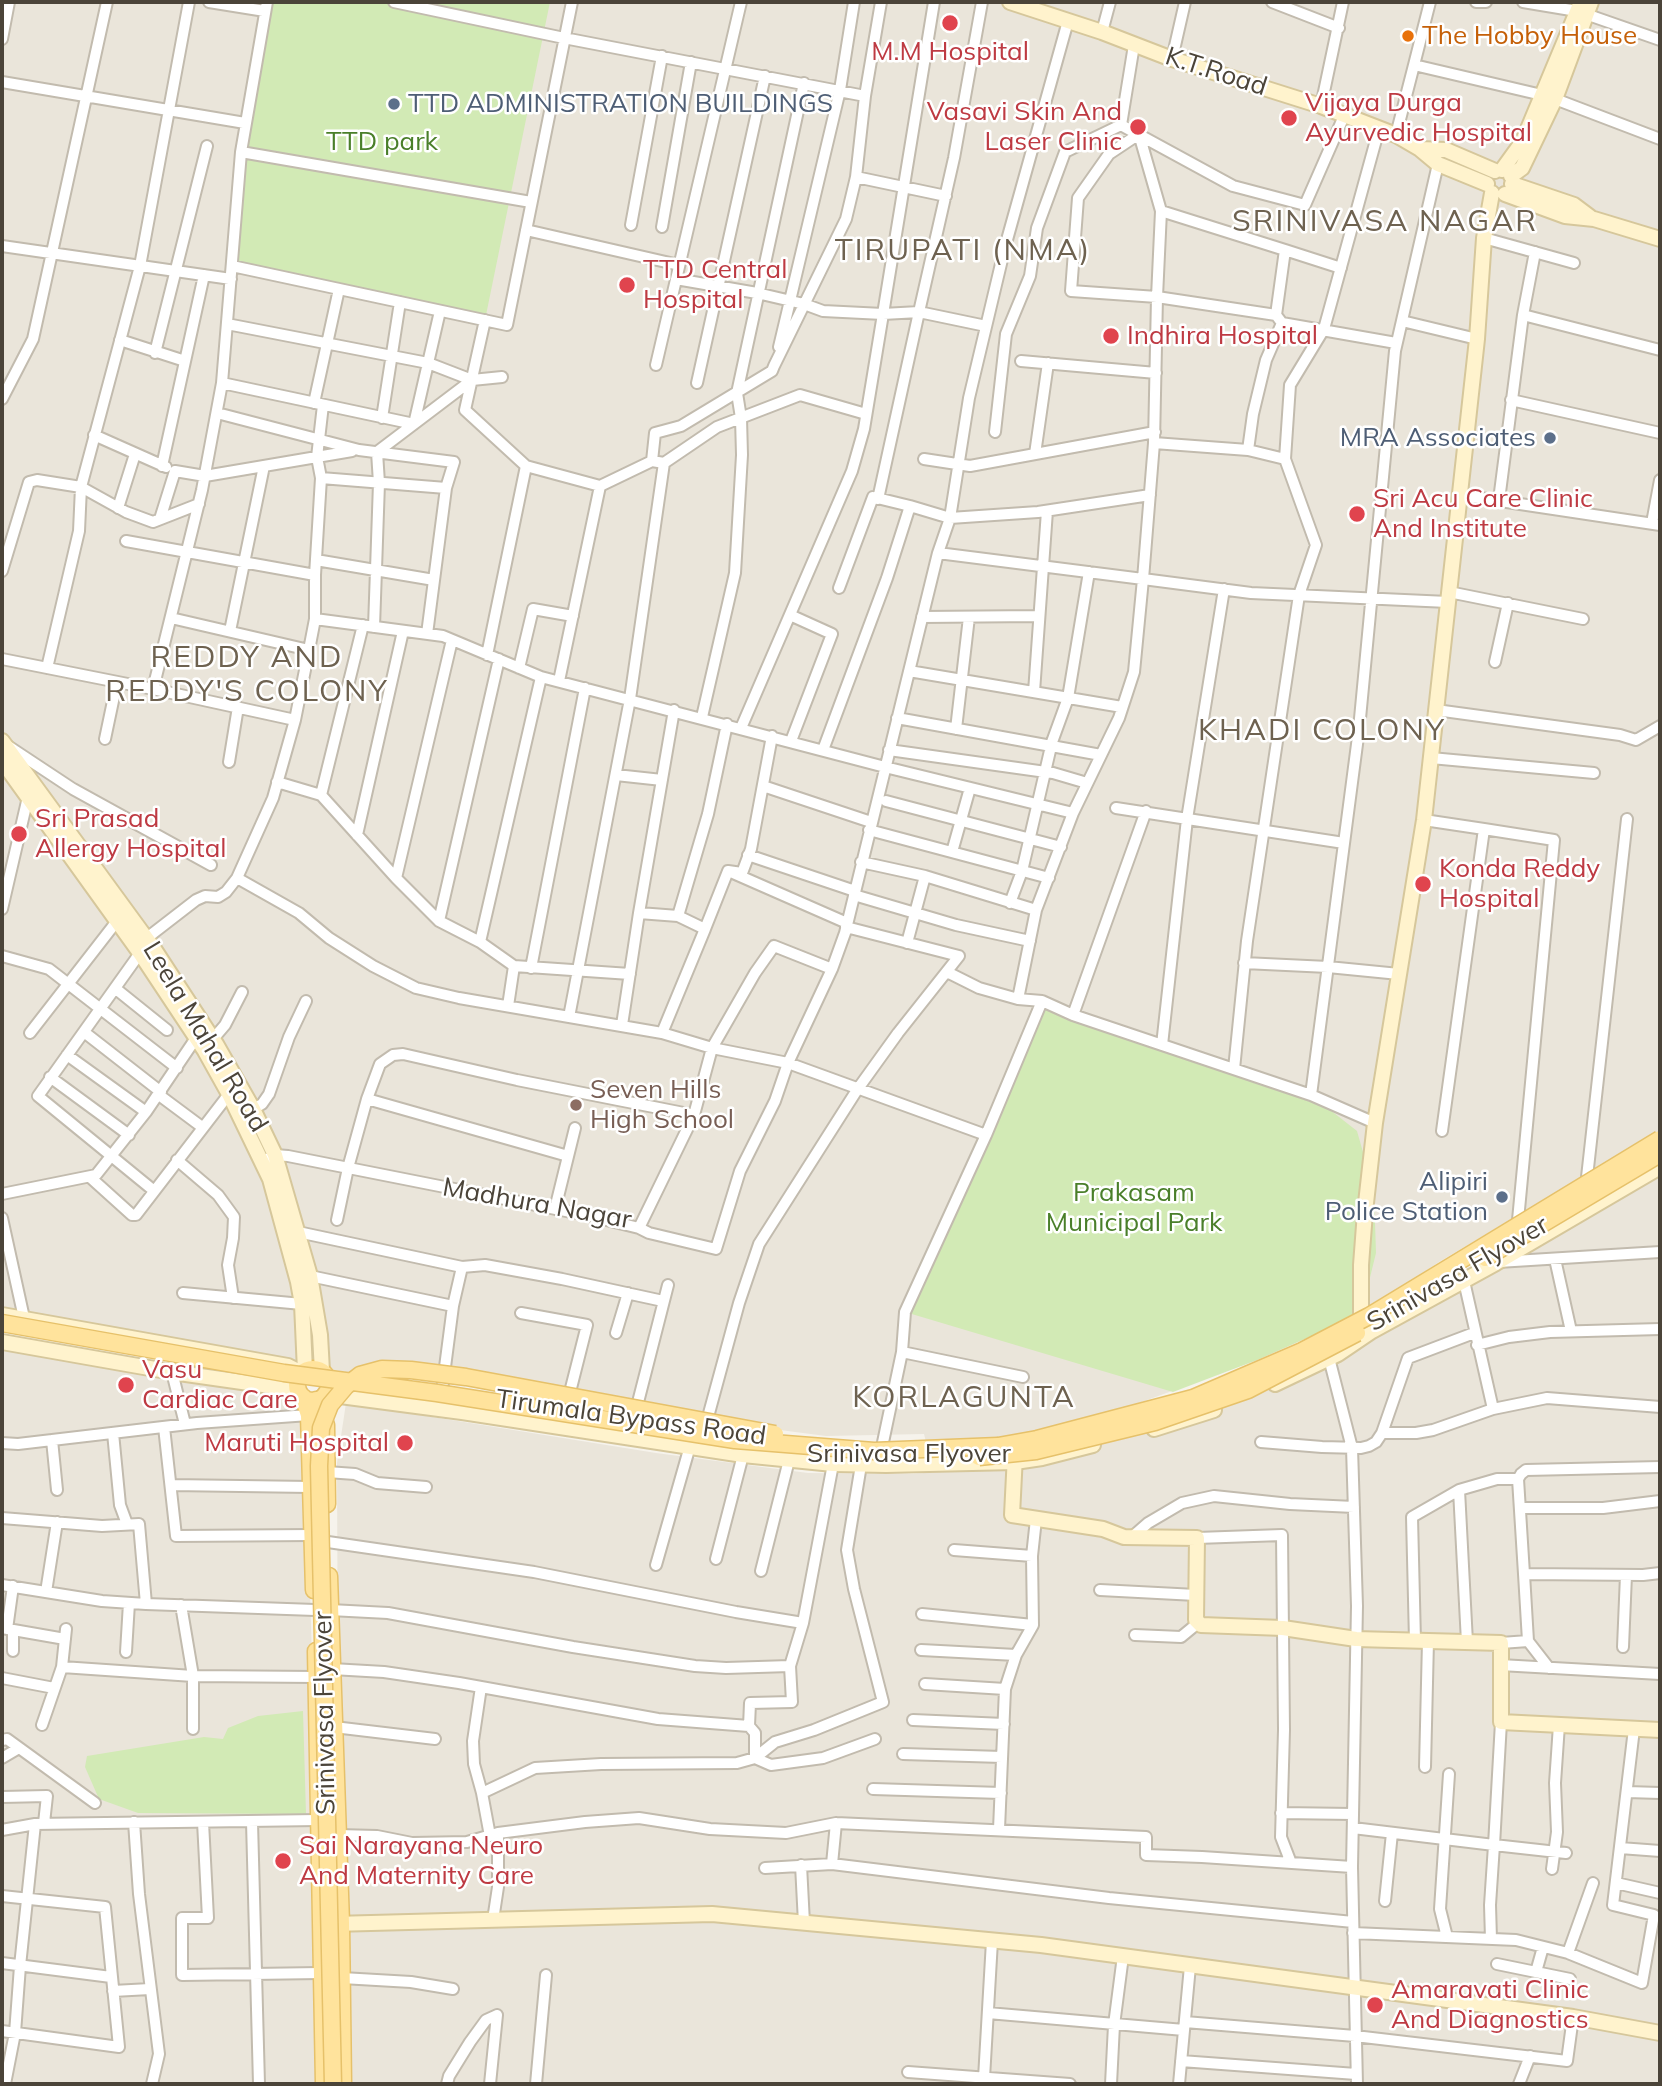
<!DOCTYPE html>
<html>
<head>
<meta charset="utf-8">
<style>
	body { margin:0 }
	#map { position:relative; width:1662px; height:2086px; overflow:hidden; background:#f6f3ec; font-family:Mulish,sans-serif }
	canvas { display:block }
	.frame { position:absolute; inset:0; border:4px solid #4b4439; pointer-events:none }
</style>
</head>
<body>
<div id="map">
<canvas width="1662" height="2086"></canvas>
<div class="frame"></div>
</div>
<script>
const context = document.querySelector('canvas').getContext('2d');
context.lineJoin = 'round';
function fillPath(path, color) { context.fillStyle = color; context.fill(path, 'evenodd'); }
const toPath = rows => new Path2D(rows.map(r => 'M' + r).join(''));
function strokePath(path, color, width, dash) { context.strokeStyle = color; context.lineWidth = width; context.lineCap = dash ? 'butt' : 'round'; context.setLineDash(dash || []); context.stroke(path); }
function label(font, color, halo, rows, align = 'center') {
  context.font = font + ' Mulish,sans-serif'; context.lineWidth = 5; context.setLineDash([]); context.textBaseline = 'middle'; context.strokeStyle = halo; context.fillStyle = color; for (const [text, x, y, turn = 0] of rows) {
    context.save(); context.translate(x, y); context.rotate((+turn || 0) * Math.PI / 180); context.textAlign = isNaN(turn) ? turn : align; if (halo) context.strokeText(text, 0, 0); context.fillText(text, 0, 0); context.restore();
  }
}
fillPath(toPath([
	[2,2,1660,2,1660,1131,1439,1262,1361,1314,1257,1360,1084,1423,928,1450,924,1434,826,1436,688,1418,432,1375,352,1373,2,1316],
	[1660,1164,1660,2084,350,2084,338,1728,337,1463,346,1403,656,1453,808,1473,913,1474,1013,1464,1306,1368],
	[2,1345,325,1399,306,1449,324,2084,2,2084]
]), '#eae5da');
fillPath(toPath([
	[271,2,550,2,485,320,232,266,241,152],
	[1042,1001,1311,1095,1357,1131,1374,1191,1376,1253,1361,1314,1257,1360,1173,1392,905,1312],
	[303,1711,306,1814,138,1813,99,1799,85,1767,87,1756,204,1737,223,1739,228,1728,258,1716]
]), '#d2eab5');
const street = toPath([
	[209,2,265,11],
	[394,2,564,38,865,96],
	[982,2,954,158,919,312,986,326],
	[1272,2,1339,28],
	[1476,2,1486,2],
	[1523,2,1577,11,1660,40],
	[1068,21,1005,247,969,398,950,518,1038,512,1150,495],
	[1102,32,1110,2],
	[2,39,9,2],
	[1134,45,1121,125,1233,186,1305,205,1344,116],
	[1172,59,1185,2],
	[1414,65,1430,2],
	[2,82,245,123],
	[1555,99,1660,139],
	[1321,106,1343,2],
	[1396,135,1414,65,1542,95],
	[241,152,531,202],
	[856,177,946,196],
	[1161,211,1285,250,1276,315],
	[631,225,662,56],
	[662,227,691,62],
	[526,230,679,265],
	[1484,238,1574,263],
	[2,246,231,279],
	[1285,250,1341,268],
	[232,266,507,325,572,2],
	[676,279,757,293,804,304,823,311,883,314,864,429,852,471,741,728],
	[1523,315,1535,252],
	[485,320,465,410,526,466],
	[1402,321,1477,339],
	[1282,323,1396,343],
	[227,324,428,363,472,380,502,377],
	[120,340,185,361],
	[779,347,840,90,854,2],
	[155,353,207,146],
	[1021,361,1156,373],
	[656,365,741,2],
	[222,383,414,424,440,311],
	[697,383,765,76],
	[2,399,33,339,107,2],
	[1511,400,1660,433],
	[314,403,339,289],
	[217,413,359,450,454,462,446,488],
	[866,414,800,395,717,427,664,463,652,461,655,433,681,426,772,371,774,366,846,219,856,177,865,96,881,2],
	[382,418,400,302],
	[995,432,1006,334,1030,276,1037,228,1065,152,1121,125],
	[94,435,166,467],
	[1248,450,1285,459],
	[1035,454,1048,363],
	[924,459,970,466,1155,432],
	[162,466,204,275],
	[321,478,317,457,323,405],
	[1460,495,1660,525],
	[878,499,919,312,883,314,934,2],
	[1499,500,1523,315,1660,350],
	[118,508,135,454],
	[160,519,175,471,205,476,352,451],
	[1652,523,1660,480],
	[126,541,315,575,315,619],
	[316,560,434,580],
	[2,571,29,482,37,480,81,487,126,512,153,522,199,504],
	[315,575,321,478,446,488,427,634],
	[839,588,873,497,910,506],
	[1449,592,1583,619],
	[790,615,832,634,791,741],
	[922,617,1039,616],
	[171,618,309,650,315,619,443,636,541,677,885,767,1073,813,1119,718,1134,672,1143,579,1251,593,1448,602],
	[374,627,379,483,377,452,472,380],
	[230,631,264,466],
	[487,655,526,466,600,486,652,461],
	[2,659,153,689,202,490,222,383,241,152,267,2],
	[1495,662,1508,603],
	[47,668,79,531,81,487,140,266,189,2],
	[519,668,533,609,573,616],
	[909,671,1122,707],
	[559,681,600,486],
	[153,689,295,720],
	[1034,692,1047,511],
	[1436,710,1620,735,1636,740,1660,726],
	[702,717,735,573,742,455,741,418,737,393,804,83],
	[897,718,1101,755],
	[956,729,969,617],
	[105,739,117,682],
	[8,746,73,789,211,865],
	[823,750,887,578,910,506,950,518,938,553],
	[889,750,1053,773,1087,783],
	[1431,758,1594,773],
	[229,762,238,707],
	[616,775,662,780],
	[277,782,321,795,396,878,452,640],
	[763,786,871,822],
	[321,795,363,625],
	[886,801,1061,847],
	[1116,808,1344,843],
	[1424,820,1484,829,1442,1131],
	[1484,829,1554,840,1518,1220],
	[869,830,1049,878],
	[357,835,403,631],
	[952,852,970,788],
	[748,855,855,891],
	[861,862,925,876,1036,910],
	[733,873,847,923],
	[237,878,299,913,329,938,373,966,416,988,459,998,662,1033,712,1048,788,1063,986,1135],
	[396,878,439,921,480,942,514,966,630,974],
	[854,895,956,925,1030,941],
	[1010,903,1022,871,1052,742,1068,698,1089,572],
	[2,909,28,797],
	[639,913,678,916,705,929,662,1033],
	[678,916,708,814,727,724],
	[439,921,499,659],
	[705,929,728,871,742,873,751,849,772,736],
	[143,941,196,900,205,896,218,897,226,892,237,878,273,798,295,720,309,650],
	[480,942,541,677],
	[907,943,925,876],
	[140,953,38,1096,153,1190],
	[2,956,49,969,177,1068],
	[1244,963,1328,967,1399,974],
	[531,968,585,688],
	[947,972,979,988,1018,999,1042,1001],
	[116,989,167,1030],
	[1018,999,1036,910,1073,813],
	[508,1006,514,966],
	[1073,1015,1146,811],
	[569,1017,630,699,664,463],
	[622,1025,639,913,674,710],
	[84,1032,161,1092],
	[30,1033,117,921],
	[213,1039,225,1025,242,992],
	[1162,1045,1187,819,1224,589],
	[67,1055,146,1112],
	[1234,1069,1247,941,1299,595,1316,545,1285,459,1290,385,1324,329,1379,129],
	[50,1077,129,1135],
	[159,1095,202,1127],
	[1311,1095,1359,729,1395,351,1438,164],
	[367,1099,568,1156],
	[253,1109,262,1104,269,1094,289,1037,306,1001],
	[177,1160,218,1195,234,1217,233,1238,228,1265,233,1298],
	[262,1162,275,1155,288,1156,586,1215,639,1228,694,1115,712,1048,755,973,774,946,832,969],
	[1587,1177,1627,819],
	[91,1178,132,1215,136,1215,229,1094],
	[2,1194,96,1175,146,1112,196,1038],
	[555,1209,575,1128],
	[2,1218,24,1318],
	[337,1220,348,1168,367,1099,380,1064,393,1055,403,1054,517,1080,694,1115],
	[639,1228,649,1233,716,1249,740,1171,775,1101,788,1063,832,969,845,933,938,553,1143,579,1154,443,1157,297,1161,211,1139,134,1109,154,1078,198,1071,291,1157,297,1276,315,1282,323,1266,360,1253,414,1248,450,1154,443],
	[298,1232,462,1267,485,1265,562,1279,663,1301],
	[1555,1259,1571,1331],
	[1498,1262,1660,1252],
	[310,1276,453,1306],
	[1464,1281,1493,1409,1547,1398,1660,1407],
	[183,1293,302,1304],
	[521,1313,587,1325,568,1400],
	[616,1333,628,1293],
	[1477,1345,1509,1337,1550,1332,1660,1329],
	[902,1352,1023,1377],
	[1329,1358,1352,1448,1357,1606,1352,1867,1357,2084],
	[172,1372,185,1424],
	[442,1390,453,1306,462,1267],
	[635,1414,668,1285],
	[164,1427,176,1536,312,1535],
	[705,1428,739,1303,759,1244,857,1090,898,1033,959,956,846,927],
	[113,1433,120,1505,127,1524],
	[1382,1433,1416,1433,1433,1430,1493,1409],
	[52,1440,57,1490],
	[1261,1442,1322,1447,1361,1448,1369,1446,1376,1442,1382,1433,1408,1358,1474,1333],
	[2,1443,18,1444,197,1423,309,1415],
	[882,1447,902,1352,905,1312,986,1135,1042,1001,1073,1015,1311,1095,1375,1123],
	[327,1472,355,1474,377,1483,426,1487],
	[171,1485,310,1487],
	[1459,1490,1467,1642],
	[1520,1508,1603,1508,1660,1501],
	[2,1518,102,1526,139,1524,146,1604],
	[1132,1537,1148,1523,1182,1503,1214,1496,1290,1504,1354,1507],
	[1197,1538,1282,1535,1284,1730,1281,1837,1291,1863],
	[328,1542,534,1572,736,1612,803,1623],
	[954,1550,1032,1556,1036,1519],
	[716,1559,743,1455],
	[656,1565,690,1446],
	[761,1571,789,1460],
	[1524,1574,1518,1479,1521,1474,1526,1470,1660,1467],
	[2,1585,102,1601,146,1604,315,1610],
	[1100,1590,1196,1595],
	[46,1592,57,1522],
	[181,1605,193,1676,193,1729],
	[330,1610,388,1613,573,1647,695,1666,726,1668,790,1666],
	[922,1614,1033,1625],
	[2,1628,65,1639],
	[7,1629,13,1586],
	[1135,1635,1181,1637,1198,1623],
	[1415,1641,1412,1517,1459,1490,1497,1479,1518,1479],
	[1528,1641,1549,1668],
	[1501,1643,1528,1641,1524,1574,1643,1575,1660,1573],
	[1623,1647,1626,1575],
	[921,1650,1016,1655],
	[13,1651,13,1630],
	[126,1652,129,1603],
	[1500,1665,1660,1674],
	[62,1667,193,1676,316,1677],
	[332,1669,384,1672,459,1683,658,1719,749,1726,755,1733,755,1758],
	[2,1678,54,1688],
	[925,1684,1005,1689],
	[481,1687,473,1741,474,1764,482,1793,490,1836],
	[913,1720,1004,1724],
	[42,1725,62,1667,66,1629],
	[749,1726,750,1703,792,1702,790,1666,803,1623,833,1464],
	[334,1727,435,1739],
	[2,1740,7,1739,95,1803],
	[903,1754,1002,1757],
	[2,1758,19,1748],
	[755,1758,775,1742,814,1730,883,1702,854,1589,847,1550,861,1465],
	[1425,1767,1428,1641],
	[873,1789,1001,1793],
	[1627,1792,1660,1793],
	[482,1793,535,1768,601,1764,737,1763,755,1758,771,1765,823,1758,875,1739],
	[2,1797,47,1796,44,1823],
	[1281,1813,1353,1814],
	[134,1822,139,1894,159,2054,152,2084],
	[203,1822,208,1918,182,1918,182,1975,321,1973],
	[252,1822,259,2084],
	[1353,1828,1494,1845,1501,1722],
	[999,1829,1005,1689,1016,1655,1033,1625,1032,1556],
	[2,1830,35,1824],
	[338,1835,377,1836,412,1843,467,1842,498,1833,585,1822,639,1818,710,1829,786,1833,836,1823,1146,1837,1146,1855,1202,1857,1352,1867],
	[1620,1848,1660,1851],
	[832,1864,836,1823],
	[801,1865,804,1923],
	[765,1868,832,1864,1109,1898,1353,1922],
	[1552,1869,1557,1832,1555,1783,1559,1725],
	[1616,1883,1660,1893],
	[2,1896,105,1907,119,2047,2,2031],
	[1385,1901,1392,1833],
	[493,1920,498,1887,498,1833],
	[1353,1933,1516,1940,1568,1953,1642,1983,1654,1915,1613,1905,1634,1729],
	[1447,1937,1440,1909,1449,1774],
	[1491,1939,1490,1905,1494,1845,1566,1853],
	[1568,1953,1593,1883],
	[2,1963,111,1977],
	[1497,1964,1570,1979],
	[1536,1972,1543,1947],
	[342,1978,411,1982,453,1989],
	[113,1991,150,1989],
	[988,2013,1184,2030],
	[1185,2022,1355,2036,1567,2061,1573,2017],
	[1181,2061,1356,2074],
	[908,2072,1070,2084],
	[984,2078,992,1941],
	[5,2084,15,2033,20,1966,35,1824,318,1820],
	[447,2084,449,2076,470,2042,486,2020,497,2015],
	[490,2084,497,2015],
	[536,2084,546,1975],
	[1111,2084,1114,2025,1123,1956],
	[1179,2084,1190,1966],
	[1519,2084,1530,2056]
]);
const secondary = toPath([
	[1010,2,1102,32,1172,59,1321,106,1396,135,1420,149,1438,164,1487,184],
	[1420,149,1446,150,1495,171],
	[1502,170,1523,141,1581,2],
	[1511,176,1522,168,1555,99,1591,2],
	[1512,184,1574,205,1590,217],
	[1505,194,1565,216,1594,219,1660,239],
	[2,741,154,949,216,1044,253,1109,275,1155,310,1276,320,1335,322,1371],
	[2,761,140,953,205,1051,229,1094,270,1179,298,1282,302,1304,305,1371],
	[2,1315,288,1366,302,1373],
	[1369,1325,1361,1314,1361,1265,1365,1212,1375,1123,1424,820,1477,339,1484,238,1492,193],
	[2,1342,172,1372,298,1390],
	[1275,1384,1338,1354,1372,1331,1496,1263,1660,1167],
	[325,1394,462,1412,743,1455,833,1464,886,1465,1015,1462,1042,1458,1093,1445],
	[1154,1429,1214,1410],
	[1015,1455,1012,1515,1103,1529,1124,1537,1197,1538,1196,1620,1201,1625,1283,1628,1356,1639,1501,1643,1501,1722,1660,1730],
	[333,1924,712,1914,1041,1945,1573,2017,1660,2033]
]);
const primary = toPath([
	'297 1385a16 16 0 1 1 32 0a16 16 0 1 1-32 0Z',
	[303,1397,309,1415,314,1590],
	[316,1400,326,1425,327,1504],
	[329,1576,341,1923,343,2084],
	[316,1651,324,2084]
]);
strokePath(street, '#c2bbae', 14);
strokePath(secondary, '#d6c79b', 18);
strokePath(primary, '#e6c16a', 19);
strokePath(street, '#fff', 10);
strokePath(secondary, '#fff3cd', 14);
strokePath(primary, '#ffe39c', 16);
const primaryBridge = toPath([
	[1485,1258,1660,1154],
	[2,1323,284,1373,437,1393,735,1440,874,1451,998,1446,1037,1439,1193,1398,1302,1351,1369,1316,1660,1139],
	[979,1457,1036,1451,1155,1422,1248,1390,1357,1333],
	[333,2084,319,1466,321,1428,330,1405,346,1386,360,1375,382,1369,411,1370,466,1377,775,1434]
]);
strokePath(primaryBridge, '#e6c16a', 19, []);
strokePath(primaryBridge, '#ffe39c', 16);
for (const [x, y, r, color] of [
	[950,23,9,"#e0444e"],
	[1408,36,7,"#e8710a"],
	[394,104,7,"#5c6f8a"],
	[1289,118,9,"#e0444e"],
	[1138,127,9,"#e0444e"],
	[627,285,9,"#e0444e"],
	[1111,336,9,"#e0444e"],
	[1550,438,7,"#5c6f8a"],
	[1357,514,9,"#e0444e"],
	[19,834,9,"#e0444e"],
	[1423,884,9,"#e0444e"],
	[576,1105,7,"#8d6e63"],
	[1502,1197,7,"#5c6f8a"],
	[126,1385,9,"#e0444e"],
	[405,1443,9,"#e0444e"],
	[283,1861,9,"#e0444e"],
	[1375,2005,9,"#e0444e"]
]) { const dot = new Path2D(); dot.arc(x, y, r, 0, 2 * Math.PI); context.fillStyle = color; context.fill(dot); strokePath(dot, '#fff', 2.5); }
label('26px', '#c56008', '#fff', [
	["The Hobby House",1422,36]
], 'left');
label('26px', '#be3a42', '#fff', [
	["M.M Hospital",950,52,"center"],
	["Vijaya Durga",1305,103],
	["Ayurvedic Hospital",1305,133],
	["Vasavi Skin And",1122,112,"right"],
	["Laser Clinic",1122,142,"right"],
	["TTD Central",643,270],
	["Hospital",643,300],
	["Indhira Hospital",1127,336],
	["Sri Acu Care Clinic",1373,499],
	["And Institute",1373,529],
	["Sri Prasad",35,819],
	["Allergy Hospital",35,849],
	["Konda Reddy",1439,869],
	["Hospital",1439,899],
	["Vasu",142,1370],
	["Cardiac Care",142,1400],
	["Maruti Hospital",389,1443,"right"],
	["Sai Narayana Neuro",299,1846],
	["And Maternity Care",299,1876],
	["Amaravati Clinic",1391,1990],
	["And Diagnostics",1391,2020]
], 'left');
label('26px', '#4b4439', '#fff', [
	["K.T.Road",1216,72,18],
	["Leela Mahal Road",205,1037,59],
	["Madhura Nagar",537,1204,10],
	["Srinivasa Flyover",1458,1274,-30],
	["Tirumala Bypass Road",631,1418,8],
	["Srinivasa Flyover",909,1454],
	["Srinivasa Flyover",325,1713,-91]
]);
label('26px', '#4e5e75', '#fff', [
	["TTD ADMINISTRATION BUILDINGS",408,104,"left"],
	["MRA Associates",1536,438],
	["Alipiri",1488,1182],
	["Police Station",1488,1212]
], 'right');
label('26px', '#4a7f2a', '#fff', [
	["TTD park",382,142],
	["Prakasam",1134,1193],
	["Municipal Park",1134,1223]
]);
label('26px', '#785e54', '#fff', [
	["Seven Hills",590,1090],
	["High School",590,1120]
], 'left');
context.letterSpacing = '2px';
label('30px', '#6e6250', '#fff', [
	["SRINIVASA NAGAR",1385,222],
	["TIRUPATI (NMA)",963,251],
	["REDDY AND",247,658],
	["REDDY'S COLONY",247,692],
	["KHADI COLONY",1322,731],
	["KORLAGUNTA",964,1398]
]);
context.letterSpacing = '0px';
</script>
</body>
</html>
